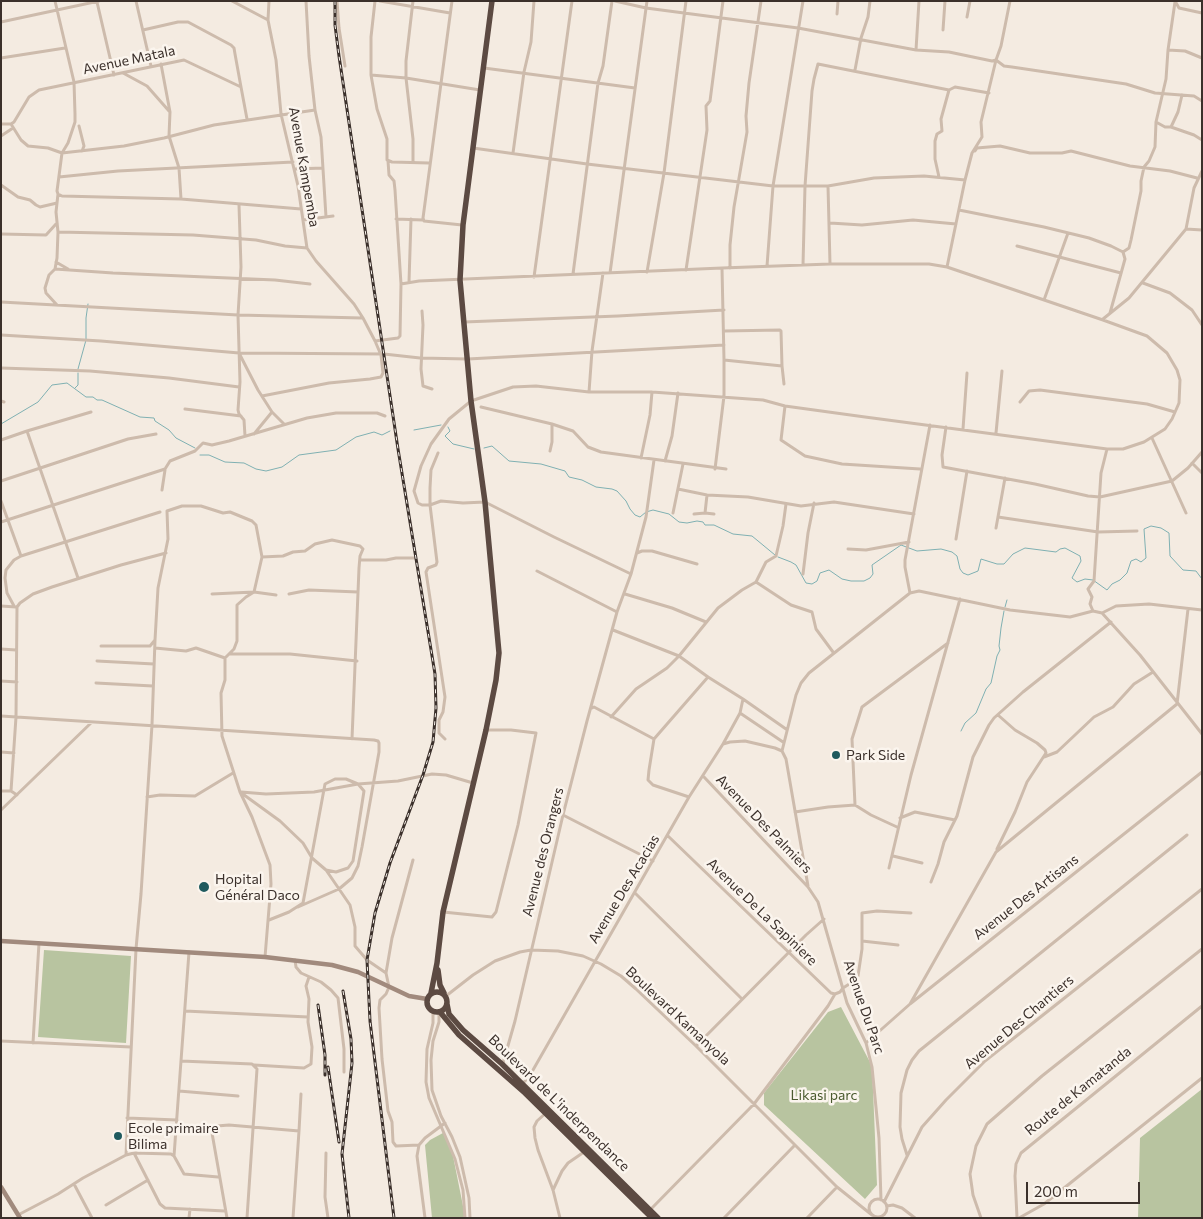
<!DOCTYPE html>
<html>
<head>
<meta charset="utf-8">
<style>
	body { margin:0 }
	#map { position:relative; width:1203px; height:1219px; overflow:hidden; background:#f4ebe1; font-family:Commissioner,sans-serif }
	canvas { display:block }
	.frame { position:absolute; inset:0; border:2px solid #3b302b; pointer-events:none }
	.scale { position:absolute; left:1026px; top:1182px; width:114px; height:22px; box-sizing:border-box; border:2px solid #3b302b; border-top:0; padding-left:6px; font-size:15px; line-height:18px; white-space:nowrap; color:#3b302b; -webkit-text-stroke:4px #fbf5ee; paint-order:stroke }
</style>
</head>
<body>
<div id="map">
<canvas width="1203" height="1219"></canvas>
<div class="frame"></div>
<div class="scale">200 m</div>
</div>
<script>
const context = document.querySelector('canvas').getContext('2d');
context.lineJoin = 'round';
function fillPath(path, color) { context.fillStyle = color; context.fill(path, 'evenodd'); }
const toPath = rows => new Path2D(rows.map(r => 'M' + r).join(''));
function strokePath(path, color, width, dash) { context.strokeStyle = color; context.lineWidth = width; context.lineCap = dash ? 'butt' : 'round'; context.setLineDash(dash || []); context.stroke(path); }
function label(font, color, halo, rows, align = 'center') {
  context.font = font + ' Commissioner,sans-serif'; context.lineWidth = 5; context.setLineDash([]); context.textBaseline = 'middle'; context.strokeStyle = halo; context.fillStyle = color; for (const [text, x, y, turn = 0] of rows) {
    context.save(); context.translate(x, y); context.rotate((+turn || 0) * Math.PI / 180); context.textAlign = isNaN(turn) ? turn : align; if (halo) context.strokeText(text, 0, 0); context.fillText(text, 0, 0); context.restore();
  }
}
fillPath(toPath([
	[44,950,131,956,126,1043,38,1037],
	[841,1007,872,1066,877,1185,865,1199,764,1105,764,1093,828,1012],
	[1202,1089,1202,1218,1138,1218,1140,1138],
	[443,1133,453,1156,464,1211,464,1218,432,1218,425,1145,430,1140]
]), '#b8c4a0');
strokePath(toPath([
	[78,369,86,340,86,318,88,304],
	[75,388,78,385,78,373],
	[1,424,38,402,52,385,67,383,86,397,93,397,97,400,102,400,140,417,154,418,155,421,169,430,176,438,195,448],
	[448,427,450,431,445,436,453,444,474,449],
	[414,430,441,425],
	[484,448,492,446,509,461,541,464,565,471,569,477,582,480,596,487,612,489,617,491,626,501,630,509,635,515,640,517,646,512,653,510,669,514,679,522,687,523,697,521,703,522,705,525,714,525,733,534,752,536,775,555],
	[200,455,209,455,225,462,244,463,256,469,266,471,282,467,299,455,336,450,356,437,374,432,382,435,390,431],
	[778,557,791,562,796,565,806,583,812,584,817,581,820,573,829,570,842,579,851,581,864,581,870,578,873,574,872,565,901,545,917,551,941,549,952,552,957,556,960,569,963,573,968,575,978,571,981,559,997,564,1004,564,1013,554,1025,548,1056,552,1060,549,1065,548,1080,556,1081,561,1072,578,1077,582,1085,579,1093,580,1107,590,1112,584,1120,580,1127,573,1131,561,1136,559,1141,562,1146,558,1144,529,1151,526,1161,528,1169,533,1170,556,1183,570,1196,571,1202,579],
	[1005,607,1007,600],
	[961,731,965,723,976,713,986,689,991,683,997,656,1000,650,999,646,1001,628,1004,611]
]), '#7fb0b2', 1);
strokePath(toPath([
	[55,1,74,82,75,114,75,122,68,143,62,153,57,191,58,194,62,196,181,199,301,209],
	[136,1,151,66],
	[232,1,268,20],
	[337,1,339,28,345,66],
	[375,1,371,37,371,75,377,109,387,139,387,160,392,162,429,163],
	[380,1,450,13],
	[452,1,423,218,424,221,462,225],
	[615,1,646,8,798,28,916,50,949,52,992,61,996,60,1001,46,1010,1],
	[1175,1,1179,8,1202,13],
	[97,2,114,75],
	[837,14,838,1],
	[967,17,970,1],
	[1,22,99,1],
	[143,30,178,22,188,22,231,45,234,48,235,54,241,87],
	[943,30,945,1],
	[916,50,919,1],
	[1168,50,1185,51,1202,58],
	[1,58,65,48],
	[161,64,170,112,169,136,179,168,181,199],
	[484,68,635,88],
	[855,70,861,38,868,17,870,1],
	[123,73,147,86,169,111],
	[371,75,406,78,480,90],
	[315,110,321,137,326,217],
	[1156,122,1165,127,1171,127,1178,112,1182,95],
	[1,124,11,124,14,122,29,97,39,90,184,60,241,87,247,119],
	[11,124,21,140,28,146,48,148,62,153,124,146,164,138,214,125,315,110,309,56,306,1],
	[79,126,84,146,82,151],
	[1171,127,1194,135,1202,140],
	[1,136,13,128],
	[473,148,587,164,773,186,828,186,874,178,924,176,965,180],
	[975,151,977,148,1000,146,1030,153,1062,153,1071,151,1130,166,1170,171,1197,178],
	[513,153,524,72,531,42,534,1],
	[413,161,413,139,406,78,406,61,413,1],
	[295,169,323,168],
	[59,177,118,171,293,162],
	[939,177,935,159,935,141,937,134,942,131,941,119,949,90],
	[1,185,18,197,30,200,36,205,40,207,57,203],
	[828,186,830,264],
	[959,210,1044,227,1089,238,1111,246,1123,252,1125,259,1110,313],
	[396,219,423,220],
	[303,220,333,216],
	[830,223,862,225,913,220,956,224],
	[1186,229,1202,230],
	[58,232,193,235,256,240,285,246,307,248],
	[1,234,46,235,56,224],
	[1017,246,1121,273],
	[1123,252,1129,248,1131,240,1141,191,1141,181,1144,167,1149,161,1155,147,1156,122,1166,79,1168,50,1175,2],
	[56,262,68,269],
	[803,265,805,186,812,91,814,79,818,64,949,90,955,87,989,93],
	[767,266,773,186,803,1],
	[947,267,965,180,972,153,982,137,981,122,996,60,1004,66,1012,67,1126,84,1155,93,1194,96,1202,101],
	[722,268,724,360,782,366,784,384],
	[730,268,730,245,734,207,747,132,746,116,749,83,761,1],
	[55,269,113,273,275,280,310,284],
	[686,270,707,130,706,106,710,101,723,1],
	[647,272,664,173,686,1],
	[610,273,647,1],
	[573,274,598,83,603,66,612,1],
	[534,277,572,1],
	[409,282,411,219],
	[1143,283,1170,293,1192,310,1202,325],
	[401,284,419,281,722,268,830,264,929,264,947,267,1103,320,1147,336,1167,353,1177,370,1180,380,1179,403,1172,419,1165,429,1144,442,1123,449,1107,449,865,417,785,406,763,400,652,392,589,392,536,386,513,387,471,401,449,419,431,444,421,466,414,491,418,503,422,505,430,505,441,501,463,503,485,502,554,537,631,574,617,612,587,721,563,815,515,1021,503,1063],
	[1044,300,1068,233],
	[1,302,238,315,241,267,239,205],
	[57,305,46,293,45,288,49,275,55,269,57,258,58,232,56,212,58,194],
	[422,311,423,325,421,369,423,386,432,389],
	[1103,319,1129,298,1186,229,1194,188,1202,171],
	[464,322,618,316,724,310],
	[724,331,780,330,781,331,782,366],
	[1,335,101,341,239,353,384,354,420,358,468,359,724,345],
	[375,341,398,338,400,336,401,284,395,190,394,181,389,175,388,161],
	[240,355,258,390,272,412,284,424],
	[1,368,90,371,169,378,239,387],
	[589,392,592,351,603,273],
	[262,396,329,383,370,379,381,377,383,373,381,355,375,341,363,318,354,304,316,261,307,248,298,186,281,114,276,60,268,20,269,1],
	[1,401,4,402],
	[1020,402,1029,391,1040,390,1147,404,1175,412],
	[785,406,781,440,805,456,842,464,920,469],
	[481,407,552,424,573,431,588,447,601,452,726,469],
	[185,409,241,416],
	[946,427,942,455,943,467,1035,484,1088,496,1100,497,1172,481,1188,468,1202,452],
	[963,429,967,373],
	[27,431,78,578],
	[996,433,1002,371],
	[254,434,272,412],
	[245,436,244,420,239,414,238,410,240,382,238,315,362,318],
	[1152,438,1186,513],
	[1,440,27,431,91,412],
	[550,451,552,442,552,424],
	[438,453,431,470,430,488,430,505,437,562,436,565,428,568,426,572,445,697,443,712,439,720,439,733,445,739],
	[641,458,650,415,652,392],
	[665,461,672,436,678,393],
	[1192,463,1202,473],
	[715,469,724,396,724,360],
	[1,481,128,439,156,434],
	[678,489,707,495,748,497,801,506,834,502,914,514],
	[162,490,165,470],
	[707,495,705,513,714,514],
	[1,501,21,556],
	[786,504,783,526,776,556,766,562,756,582,791,605,812,612,816,629,833,652],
	[673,513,683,464],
	[694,514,705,513],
	[998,517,1098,532,1137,531],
	[1,522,165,469,170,461,195,451,203,443,212,445,229,441,307,418,336,413,377,413,385,416],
	[996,528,1005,478],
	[956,539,967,471],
	[848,549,866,550,909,542],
	[637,553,642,551,652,551,697,564],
	[262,557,283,556,293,552,305,551,315,544,332,540,360,546,363,549,360,556,359,568,352,739],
	[360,560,386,560,396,558,415,558],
	[537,571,617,612],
	[631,574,646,517,654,460],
	[803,574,808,533,814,503],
	[910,593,905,567,905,560,930,425],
	[212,594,254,592,276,595],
	[289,594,309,590,358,592],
	[625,594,672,608,706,622],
	[1,606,16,607],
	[14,606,7,593,5,578,6,570,14,560,21,556,160,512],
	[1093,611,1090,604,1092,597,1088,589,1094,581,1101,473,1107,449],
	[1102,613,1116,606,1149,604,1202,610],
	[101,646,150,646,155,640,158,588,168,539,167,511,182,506,201,506,223,513,230,512,252,521,256,525,262,557,254,592,246,597,237,605,237,641,234,649,225,658,196,648,186,651,155,648],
	[1,649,16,650],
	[230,654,290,654,357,661],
	[225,658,225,680,221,693,222,736,240,792,252,817,270,865,271,884,265,957],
	[97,661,154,664],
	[708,677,679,656,718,608,742,590,756,582],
	[1,681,17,682],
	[96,683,153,686],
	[592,708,594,707,654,739],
	[740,713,783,742],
	[1,716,374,740,378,741,379,743,379,752,362,847,358,866,352,878,339,889,298,907],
	[611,717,636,689,667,668,679,656,613,630],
	[723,744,730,742,745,741,775,748,782,751,786,759,808,886],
	[782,751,796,695,801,683,809,673,910,593,919,591,1010,610,1070,617,1093,611,1102,613,1140,655,1202,734],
	[1,752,14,753],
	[1044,757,1057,752,1094,717,1113,707,1134,684,1153,672],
	[704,777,808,887,818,902,847,1003,866,1043,872,1067,879,1138,881,1200],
	[1,791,11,791,17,795],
	[11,791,16,717,17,607,20,603,33,594,52,587,121,565,166,553],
	[240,792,280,821,303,843,312,858,326,870,350,905,355,927,355,946,367,960,386,973,389,987,386,994,380,1000,379,1008,382,1059,388,1111,392,1122,393,1142,396,1146,419,1145],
	[241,792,266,794,314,792,358,784,398,781,432,774,446,775,473,783],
	[147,797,160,795,195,796,233,773],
	[689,797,653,785,648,780,649,770,654,739,708,677,743,699,786,729],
	[855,805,852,739,862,707,948,643],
	[1,810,92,722],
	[795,812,828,807,855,805,871,815,897,827],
	[563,815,653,861],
	[900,818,915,812,955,820],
	[668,836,831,993,835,994,840,992,843,988,854,981,858,976,862,949,862,913,877,911,911,913],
	[997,849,1015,812,1027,782,1046,753,1045,750,1037,743,1015,730,998,715],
	[893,856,922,863],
	[889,868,911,775,960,599],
	[931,882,938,864,944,842,957,816,973,757,989,725,994,718,1023,692,1111,622],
	[635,893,742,999],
	[443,912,492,917,496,912,518,825,536,733,511,730,486,730],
	[269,920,289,912,303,903,325,784,335,779,346,779,358,784,364,791,353,861,348,868,336,872,326,870],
	[862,941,898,945],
	[295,960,296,967,301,973,321,982,331,990,338,998,344,1049,344,1072],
	[386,973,392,938,413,860],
	[446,996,473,975,495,961,520,952,531,950,558,951,583,956,601,964,621,976,636,989,696,1046,837,1187,872,1215],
	[910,1004,996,852,1177,704,1188,609],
	[185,1011,308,1017],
	[433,1011,433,1023,427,1049,426,1082,429,1098,455,1159,463,1190,465,1218],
	[439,1012,439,1022,433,1041,431,1060,432,1090,441,1116,452,1137,460,1157,469,1198,470,1218],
	[1,1041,131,1047],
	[33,1043,39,943],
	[866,1043,910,1004,1202,772],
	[696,1046,806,935,824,919],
	[181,1061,252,1064,257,1069,247,1218],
	[254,1065,304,1068,311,1064,312,1047,308,1022,309,999,306,986,309,977],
	[521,1085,529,1077,689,797,723,744,740,713,743,699],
	[179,1091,238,1096],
	[547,1112,537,1121,534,1127,535,1138,538,1150,553,1190,560,1218],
	[127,1118,177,1120],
	[299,1131,301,1094],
	[134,1153,160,1204,165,1208,225,1211],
	[326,1153,325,1197,328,1218],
	[126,1155,136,949,141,894,152,725,155,640],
	[907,1155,902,1139,900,1127,901,1093,907,1070,912,1060,919,1051,1187,835],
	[174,1156,189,952],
	[74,1184,92,1218],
	[553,1190,562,1171,568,1163,584,1152],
	'869 1208a9 9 0 1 1 18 0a9 9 0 1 1-18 0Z',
	[884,1202,922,1127,946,1100,985,1061,1202,889],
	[106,1205,148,1180],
	[887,1206,893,1205,902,1208,915,1218],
	[651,1209,754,1104,828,1006,835,994],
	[18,1215,58,1194,83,1178,126,1155,134,1153,171,1154,174,1156,184,1174,218,1177],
	[189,1218,190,1209],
	[227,1218,212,1133,213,1128,217,1126,229,1125,299,1131,293,1218],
	[425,1218,417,1156,419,1145,425,1138,445,1123],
	[724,1218,794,1146],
	[807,1218,837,1187],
	[981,1218,973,1195,970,1174,976,1146,987,1124,1042,1076,1202,949],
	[1017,1218,1015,1176,1016,1164,1021,1153,1202,1006],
	[1019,1218,1044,1204,1202,1078]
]), '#cdbbac', 3);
strokePath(toPath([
	[1,941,265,957,332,965,358,972,409,996,427,999],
	[1,1187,20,1218]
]), '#a18a7d', 4.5);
strokePath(toPath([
	[438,970,440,985,444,993],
	'427 1002a10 10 0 1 1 20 0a10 10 0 1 1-20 0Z',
	[431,993,437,963,443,912,486,730,496,680,499,653,485,502,471,401,460,280,463,225,492,1],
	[447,1004,449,1014,463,1030,502,1064,658,1218],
	[440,1012,459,1035,525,1093,652,1218]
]), '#5c4a42', 5.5);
const rail = toPath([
	[335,1,335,25,339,56,398,449,435,674,436,708,433,742,423,775,390,863,375,913,367,960,370,1021,394,1218],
	[343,991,351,1039,352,1063,342,1154,349,1218],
	[318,1005,325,1055,325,1075],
	[328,1067,339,1142]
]);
strokePath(rail, '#3b302b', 3);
strokePath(rail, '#fbf5ee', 1, [4]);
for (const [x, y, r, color] of [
	[836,755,5,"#1f5a5e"],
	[204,887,6,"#1f5a5e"],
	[118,1136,5,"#1f5a5e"]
]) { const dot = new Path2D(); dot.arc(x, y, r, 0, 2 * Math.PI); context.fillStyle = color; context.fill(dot); strokePath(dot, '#fbf5ee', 2); }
label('14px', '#3b302b', '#fbf5ee', [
	["Avenue Matala",129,60,-12],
	["Avenue Kampemba",304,167,80],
	["Avenue Des Palmiers",764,824,46],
	["Avenue des Orangers",543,852,-76],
	["Avenue Des Acacias",624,889,-59],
	["Avenue Des Artisans",1026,897,-38],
	["Avenue De La Sapiniere",762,912,44],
	["Avenue Du Parc",864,1007,71],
	["Boulevard Kamanyola",678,1016,43],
	["Avenue Des Chantiers",1019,1022,-40],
	["Route de Kamatanda",1078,1091,-39],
	["Boulevard de L'inderpendance",559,1103,44]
]);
label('14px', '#3b302b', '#fbf5ee', [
	["Park Side",846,755],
	["Hopital",215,879],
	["Général Daco",215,895],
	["Ecole primaire",128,1128],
	["Bilima",128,1144]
], 'left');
label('14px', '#4a5a2e', '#fbf5ee', [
	["Likasi parc",824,1095]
]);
</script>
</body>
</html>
